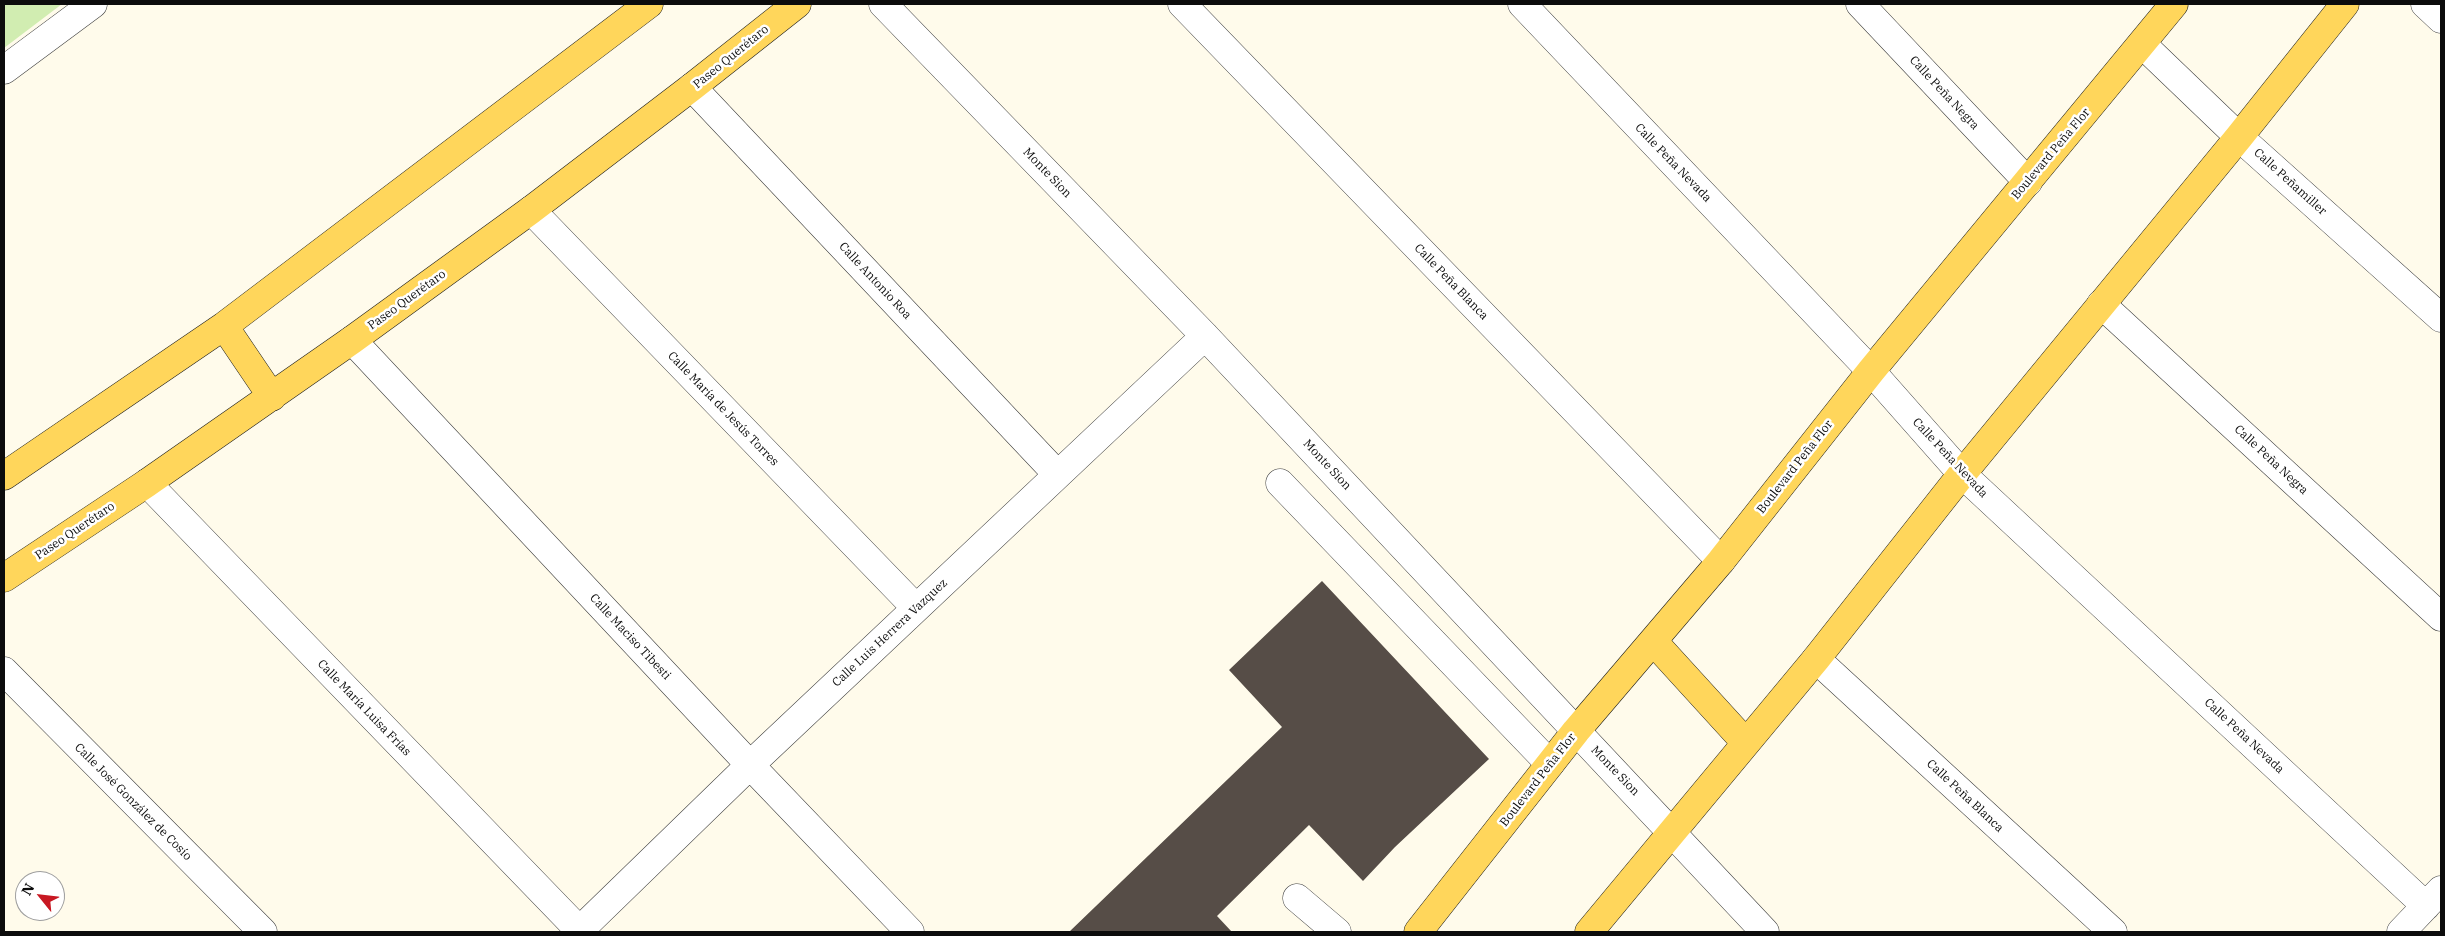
<!DOCTYPE html>
<html>
<head>
<meta charset="utf-8">
<style>
	body { margin:0 }
	#map { position:relative; width:2445px; height:936px; overflow:hidden; background:#fffbeb; font-family:"IBM Plex Serif",serif }
	canvas { display:block }
	.frame { position:absolute; inset:0; border:5px solid #0c0c0c; pointer-events:none }
	.north { position:absolute; left:15px; top:871px; width:50px; height:50px; box-sizing:border-box; background:#fff; border:1px solid #9e9e9e; border-radius:50%; rotate:299deg; font-size:14px; font-weight:700; line-height:20px; text-align:center; color:#0c0c0c }
	.north::after { content:''; display:block; margin:auto; width:18px; height:22px; background:#c81822; clip-path:polygon(50% 0,100% 100%,50% 72%,0 100%) }
</style>
</head>
<body>
<div id="map">
<canvas width="2445" height="936"></canvas>
<div class="frame"></div>
<div class="north">N</div>
</div>
<script>
const context = document.querySelector('canvas').getContext('2d');
context.lineJoin = 'round';
function fillPath(path, color) { context.fillStyle = color; context.fill(path, 'evenodd'); }
const toPath = rows => new Path2D(rows.map(r => 'M' + r).join(''));
function strokePath(path, color, width, dash) { context.strokeStyle = color; context.lineWidth = width; context.lineCap = dash ? 'butt' : 'round'; context.setLineDash(dash || []); context.stroke(path); }
function label(font, color, halo, rows, align = 'center') {
  context.font = font + ' "IBM Plex Serif",serif'; context.lineWidth = 5; context.setLineDash([]); context.textBaseline = 'middle'; context.strokeStyle = halo; context.fillStyle = color; for (const [text, x, y, turn = 0] of rows) {
    context.save(); context.translate(x, y); context.rotate((+turn || 0) * Math.PI / 180); context.textAlign = isNaN(turn) ? turn : align; if (halo) context.strokeText(text, 0, 0); context.fillText(text, 0, 0); context.restore();
  }
}
fillPath(toPath([
	[4,4,62,4,4,48]
]), '#d1edb1');
fillPath(toPath([
	[1322,581,1489,759,1395,847,1363,881,1309,825,1217,916,1232,932,1069,932,1282,727,1229,670]
]), '#564d47');
const minor = toPath([
	[883,4,1205,336,1765,932],
	[1182,4,1721,561],
	[1522,4,1871,371,1962,474,2426,906],
	[1860,4,2028,182],
	[2425,4,2441,19],
	[2142,44,2239,137,2441,318],
	[4,70,93,4],
	[692,87,1057,474],
	[531,210,916,608],
	[2101,304,2441,617],
	[352,340,750,765,910,932],
	[147,483,581,932],
	[1280,483,1550,764],
	[1816,659,2113,932],
	[4,671,263,932],
	[1297,898,1337,932],
	[578,932,750,765,1205,336],
	[2401,932,2441,890]
]);
const major = toPath([
	[224,326,272,397],
	[4,476,224,326,649,4],
	[4,578,147,483,352,340,531,210,692,87,797,4],
	[1653,641,1746,743],
	[1418,932,1576,731,1721,561,1871,371,2174,4],
	[1589,932,1816,659,1962,474,2239,137,2345,4]
]);
strokePath(minor, '#3f3f3f', 29);
strokePath(major, '#1d1d1d', 29);
strokePath(minor, '#fff', 28);
strokePath(major, '#ffd65b', 28);
label('12px', '#0c0c0c', '#fff', [
	["Paseo Querétaro",731,57,-39],
	["Calle Peña Negra",1944,93,47],
	["Boulevard Peña Flor",2051,154,-50],
	["Calle Peña Nevada",1673,163,46],
	["Monte Sion",1047,173,46],
	["Calle Peñamiller",2290,182,42],
	["Calle Antonio Roa",875,281,47],
	["Calle Peña Blanca",1451,282,46],
	["Paseo Querétaro",407,300,-36],
	["Calle María de Jesús Torres",723,409,46],
	["Calle Peña Nevada",1950,458,47],
	["Calle Peña Negra",2271,460,43],
	["Monte Sion",1327,465,47],
	["Boulevard Peña Flor",1795,467,-52],
	["Paseo Querétaro",75,531,-34],
	["Calle Luis Herrera Vazquez",890,633,-43],
	["Calle Maciso Tibesti",630,637,47],
	["Calle María Luisa Frías",364,708,46],
	["Calle Peña Nevada",2244,736,43],
	["Monte Sion",1615,771,46],
	["Boulevard Peña Flor",1538,780,-52],
	["Calle Peña Blanca",1965,796,43],
	["Calle José González de Cosío",133,802,45]
]);
</script>
</body>
</html>
